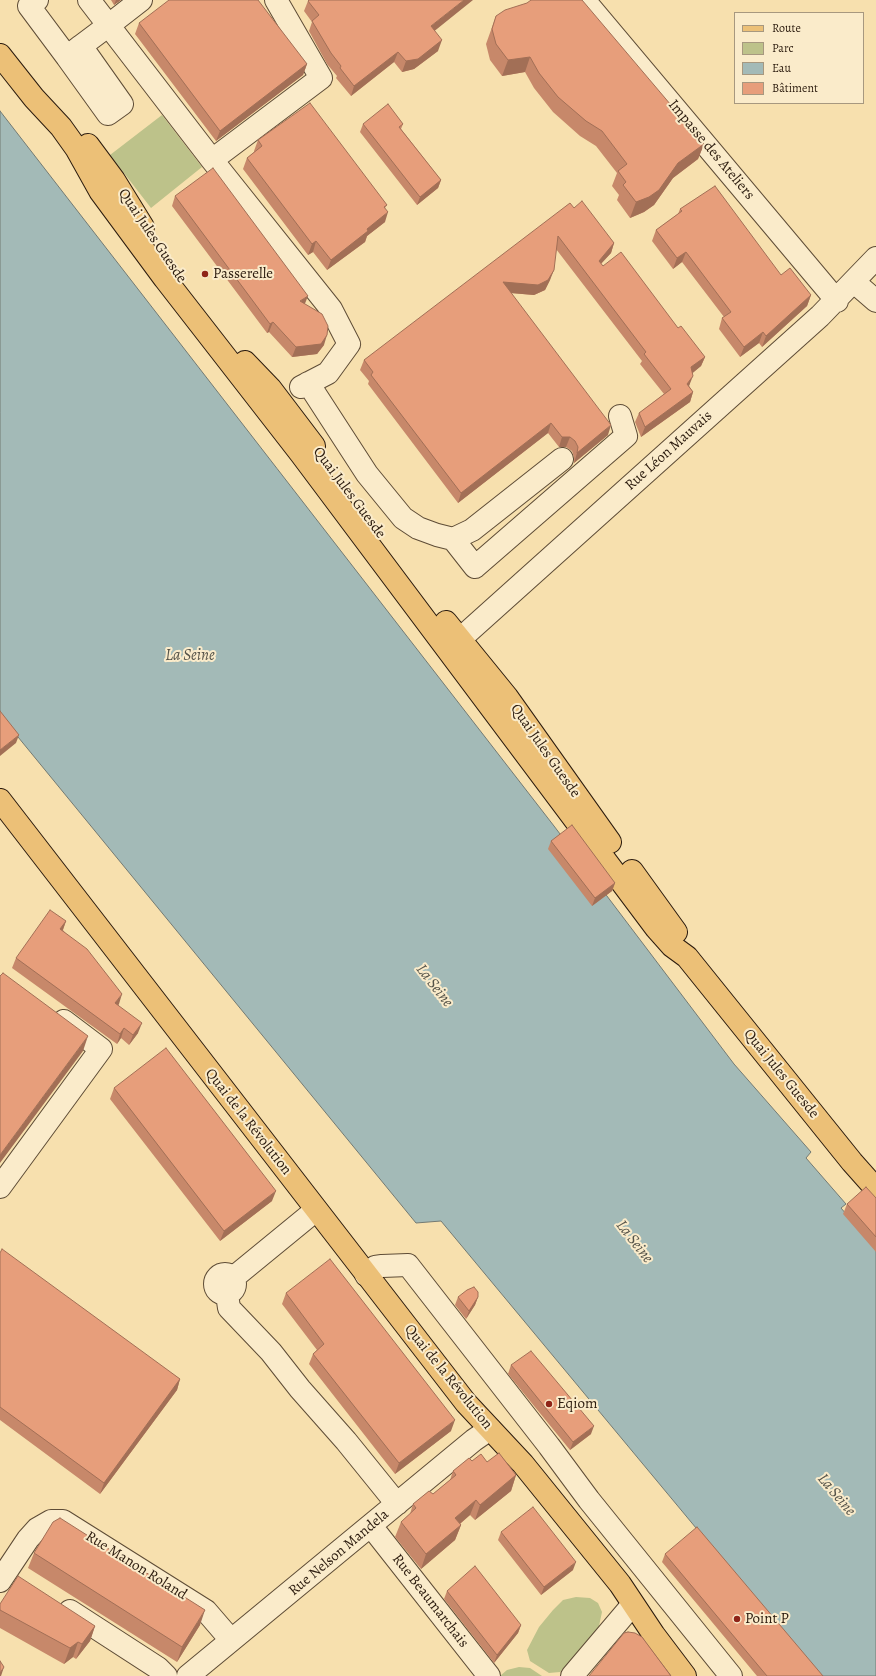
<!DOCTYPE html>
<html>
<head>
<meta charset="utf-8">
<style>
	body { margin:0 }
	#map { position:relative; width:876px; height:1676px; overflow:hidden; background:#f7e0ae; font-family:Alegreya,serif }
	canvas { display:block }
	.legend { position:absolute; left:734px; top:12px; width:130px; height:92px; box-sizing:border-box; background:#faebca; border:1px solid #a7987f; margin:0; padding:5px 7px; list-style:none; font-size:12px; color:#2b1b0e }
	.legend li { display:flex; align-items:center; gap:8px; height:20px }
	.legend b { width:20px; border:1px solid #a7987f }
</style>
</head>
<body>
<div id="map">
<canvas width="876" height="1676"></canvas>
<ul class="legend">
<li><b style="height:5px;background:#ecc077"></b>Route</li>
<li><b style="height:11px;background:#bdc28a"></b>Parc</li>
<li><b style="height:11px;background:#a3bab7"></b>Eau</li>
<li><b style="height:11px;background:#e79e7b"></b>Bâtiment</li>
</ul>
</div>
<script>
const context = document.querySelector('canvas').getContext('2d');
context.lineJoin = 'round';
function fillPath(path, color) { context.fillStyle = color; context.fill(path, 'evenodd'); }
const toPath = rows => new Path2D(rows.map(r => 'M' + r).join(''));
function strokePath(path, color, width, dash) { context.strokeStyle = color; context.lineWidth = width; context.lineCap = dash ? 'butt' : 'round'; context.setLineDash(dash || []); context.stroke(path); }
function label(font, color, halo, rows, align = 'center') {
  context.font = font + ' Alegreya,serif'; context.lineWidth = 4; context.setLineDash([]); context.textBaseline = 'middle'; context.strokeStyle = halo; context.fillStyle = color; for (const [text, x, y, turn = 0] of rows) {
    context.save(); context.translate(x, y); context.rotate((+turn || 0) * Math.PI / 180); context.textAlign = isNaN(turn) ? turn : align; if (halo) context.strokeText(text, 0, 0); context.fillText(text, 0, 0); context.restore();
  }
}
fillPath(toPath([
	[162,115,202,167,151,208,110,155],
	[576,1597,590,1598,598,1603,602,1612,599,1626,595,1635,570,1663,560,1672,549,1673,530,1661,527,1650,539,1627,553,1610,563,1600],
	[519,1667,530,1668,542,1676,500,1676,507,1670]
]), '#bdc28a');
const water = toPath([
	[0,111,554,826,734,1064,811,1152,806,1158,846,1204,841,1208,876,1249,876,1676,819,1676,441,1221,416,1223,0,715,0,111]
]);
fillPath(water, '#a3bab7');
strokePath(water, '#737a73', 1);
const minor = toPath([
	[37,0,29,6,67,57],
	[89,0,212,160,331,309,349,344,328,373,301,387],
	[584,0,837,301],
	[81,46,122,104,108,114,67,57,81,46,109,25,141,0],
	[212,160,321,78,276,0],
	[854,282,876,301],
	[308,383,367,474,403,518,418,528,437,535,453,539,472,530,562,459],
	[453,539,475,567,626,436,620,416],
	[447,648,459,640,820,316,876,258],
	[0,1187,101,1049,64,1021],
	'215 1284a10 10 0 1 1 20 0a10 10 0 1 1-20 0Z',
	[366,1275,375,1267,382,1266,408,1265,549,1446,589,1500,731,1676],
	[233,1278,316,1210],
	[227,1294,229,1308,271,1352,300,1389,346,1441,397,1504],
	[371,1526,489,1676],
	[0,1581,28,1539,37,1529,51,1521,63,1521,206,1611,231,1640],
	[70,1611,158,1668,166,1676],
	[188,1676,474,1440,490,1429],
	[572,1676,628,1610]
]);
const major = toPath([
	[0,55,34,98,61,127,76,148,100,191,165,279,301,454,656,928,672,946,687,957,852,1162,876,1189],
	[88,145,114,180,143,227],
	[245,362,270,388,314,446],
	[446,622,507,697,610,842],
	[0,800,466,1403,523,1464,620,1584,654,1635,685,1676],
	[632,871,676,932]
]);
strokePath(minor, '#5e4c36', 24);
strokePath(major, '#2b1b0e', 24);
strokePath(minor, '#faebca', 22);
strokePath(major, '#ecc077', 22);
fillPath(toPath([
	[111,0,121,0,114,5],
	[308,1,434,31,438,51,414,69,402,72,394,62,351,96,336,78,337,76,327,64,309,31,312,22,304,11],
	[496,16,704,144,698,159,673,178,654,205,644,212,630,218,617,200,619,195,612,186,617,173,596,146,580,136,553,112,534,88,525,72,502,76,490,60,486,44],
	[139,23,307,64,303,75,216,141,135,34],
	[363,124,403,124,401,129,441,180,438,188,417,205,360,132],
	[258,140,387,205,385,208,385,222,367,236,365,242,327,270,313,252,308,255,243,169,247,158,254,152,254,151],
	[175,196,305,304,324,345,317,354,292,357,269,332,267,333,172,206],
	[574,208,614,243,611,253,601,264,678,328,705,357,701,366,692,373,689,386,693,392,690,402,641,437,635,422,639,413,664,394,640,364,642,361,556,249,550,280,545,290,534,295,511,293,608,435,574,463,574,457,572,451,566,447,559,447,548,433,458,503,368,384,369,381,360,370,364,360],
	[680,209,781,275,811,295,807,306,762,347,759,343,740,357,719,329,722,318,724,317,682,262,673,269,652,241,656,230,678,214],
	[551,841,615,883,612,891,592,906,548,849],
	[66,921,63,930,119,1004,118,1005,138,1033,129,1045,121,1038,117,1044,12,968,16,958],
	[114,1088,272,1201,220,1241,110,1099],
	[847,1204,876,1212,876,1252,843,1214],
	[0,1253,180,1379,177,1390,100,1494,0,1420],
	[286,1293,451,1431,395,1474,309,1364,313,1354,317,1350,282,1304],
	[458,1297,478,1297,475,1305,466,1319,455,1305],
	[511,1365,591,1434,570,1450,508,1374],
	[472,1461,487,1462,516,1475,511,1491,475,1520,470,1515,460,1524,461,1525,455,1540,421,1569,395,1537,401,1522,410,1514,413,1504,433,1494,450,1480,453,1471],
	[501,1532,573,1570,541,1595,498,1540],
	[34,1553,200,1625,177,1662,28,1568],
	[665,1554,823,1676,757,1676,662,1562],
	[447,1591,521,1625,518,1633,494,1663,444,1599],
	[0,1604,95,1626,90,1641,76,1659,73,1657,64,1664,0,1628]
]), '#c7886a');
fillPath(toPath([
	[116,0,121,0,114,5],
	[464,0,473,0,427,37,431,26],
	[442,40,438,51,414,69,402,72,406,61],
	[398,52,394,62,351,96,354,86],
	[530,57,525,72,502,76,508,60],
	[307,64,303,75,216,141,220,131],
	[704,144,698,159,673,178,654,205,644,212,630,218,636,202,678,163],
	[441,180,438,188,417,205,420,197],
	[388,212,385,222,367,236,365,242,327,270,331,260,367,229],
	[316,241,313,252,308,255,312,244],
	[614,243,611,253,595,270,599,261],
	[686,252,682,262,673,269,677,258],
	[554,270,550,280,545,290,534,295,499,292,503,282],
	[811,295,807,306,762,347,766,336],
	[308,296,304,306,300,301],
	[273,322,269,332,267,333,270,324],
	[763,332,759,343,740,357,744,347],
	[327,335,324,345,317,354,292,357,296,347],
	[705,357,701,366,688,377,691,367],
	[693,376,689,386,684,394,687,384],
	[693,392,690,402,641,437,645,427],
	[551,423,548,433,458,503,461,493],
	[611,425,608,435,574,463,577,453],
	[562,437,570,437,566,447,559,447],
	[19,735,16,743,0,756,0,750],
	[615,883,612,891,592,906,595,898],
	[66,921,62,932,60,929],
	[122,994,119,1004,112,1013,115,1003],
	[142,1023,138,1033,129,1045,133,1035],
	[124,1028,121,1038,117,1044,120,1034],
	[88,1036,83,1051,0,1163,0,1155],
	[276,1191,272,1201,220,1241,224,1231],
	[478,1297,475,1305,466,1319,469,1311],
	[180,1379,177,1390,100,1494,104,1483],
	[455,1420,451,1431,395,1474,399,1463],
	[594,1426,591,1434,570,1450,573,1442],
	[516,1475,511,1491,475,1520,480,1505],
	[476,1500,470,1515,449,1533,455,1518],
	[461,1525,455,1540,421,1569,426,1554],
	[576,1562,573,1570,541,1595,544,1587],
	[205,1610,200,1625,177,1662,182,1647],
	[521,1625,518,1633,494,1663,497,1655],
	[95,1626,90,1641,76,1659,82,1644],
	[78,1642,73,1657,64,1664,70,1648],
	[4,1667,1,1676,0,1676,0,1673]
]), '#a26f56');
const building = toPath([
	[169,0,258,0,307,64,220,131,139,23,169,0],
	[309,0,464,0,431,26,442,40,418,59,406,61,398,52,354,86,340,68,341,66,331,53,312,21,319,15,308,1,309,0],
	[531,0,582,0,704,144,678,163,659,190,649,197,636,202,623,185,626,182,618,171,627,164,602,131,586,121,558,97,539,73,530,57,508,60,496,44,492,29,496,16,505,10,527,3,531,0],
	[310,103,387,205,384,207,388,212,367,229,368,231,331,260,316,241,312,244,247,158,262,146,258,140,310,103],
	[388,104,403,124,399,127,441,180,420,197,363,124,388,104],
	[213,168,308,296,300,301,322,314,328,326,327,335,321,344,296,347,273,322,270,324,175,196,213,168],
	[715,186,781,275,790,268,811,295,766,336,763,332,744,347,722,318,731,312,686,252,677,258,656,230,682,211,680,209,715,186],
	[582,201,614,243,599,261,603,266,621,252,678,328,681,326,705,357,691,367,693,376,687,384,693,392,645,427,639,413,671,389,644,354,646,352,558,236,554,270,548,280,538,285,503,282,611,425,577,453,578,447,575,441,570,437,562,437,551,423,461,493,371,375,373,372,364,360,570,203,574,208,582,201],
	[0,711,19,735,0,750,0,711],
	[572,825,615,883,595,898,551,841,572,825],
	[50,910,66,921,60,929,87,949,122,994,115,1003,142,1023,133,1035,124,1028,120,1034,16,958,50,910],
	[3,973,88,1036,0,1155,0,976,3,973],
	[166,1048,276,1191,224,1231,114,1088,166,1048],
	[866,1187,876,1198,876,1237,847,1204,866,1187],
	[2,1249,180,1379,104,1483,0,1407,0,1253,2,1249],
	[330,1259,455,1420,399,1463,313,1354,324,1344,286,1293,330,1259],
	[474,1287,478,1292,478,1297,469,1311,458,1297,467,1290,474,1287],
	[531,1351,594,1426,573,1442,511,1365,531,1351],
	[499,1453,516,1475,480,1505,476,1500,455,1518,461,1525,426,1554,401,1522,416,1508,413,1504,429,1491,433,1494,456,1475,453,1471,469,1458,472,1461,481,1454,487,1462,499,1453],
	[533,1507,576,1562,544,1587,501,1532,533,1507],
	[60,1518,205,1610,182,1647,34,1553,53,1522,60,1518],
	[697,1527,823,1676,767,1676,665,1554,697,1527],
	[475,1566,521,1625,497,1655,447,1591,475,1566],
	[18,1576,95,1626,82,1644,78,1642,70,1648,0,1610,0,1604,18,1576],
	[628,1632,635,1633,642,1637,671,1676,589,1676,624,1633,628,1632],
	[0,1661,4,1667,0,1673,0,1661]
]);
fillPath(building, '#e79e7b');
strokePath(building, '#a26f56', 1);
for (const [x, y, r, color] of [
	[205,274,4,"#8f2418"],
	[549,1404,4,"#8f2418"],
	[737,1619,4,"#8f2418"]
]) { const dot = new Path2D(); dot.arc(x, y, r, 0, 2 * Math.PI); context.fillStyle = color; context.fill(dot); strokePath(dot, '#faebca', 1.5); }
label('15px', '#2b1b0e', '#faebca', [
	["Impasse des Ateliers",711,150,50],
	["Quai Jules Guesde",152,236,56],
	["Rue Léon Mauvais",669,451,-42],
	["Quai Jules Guesde",349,493,53],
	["Quai Jules Guesde",545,751,55],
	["Quai Jules Guesde",781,1074,51],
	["Quai de la Révolution",248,1122,52],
	["Quai de la Révolution",448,1377,51],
	["Rue Nelson Mandela",339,1553,-40],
	["Rue Manon Roland",136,1566,32],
	["Rue Beaumarchais",430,1601,52]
]);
label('15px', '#2b1b0e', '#faebca', [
	["Passerelle",213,274],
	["Eqiom",557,1404],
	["Point P",745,1619]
], 'left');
label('italic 16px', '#555349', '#faebca', [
	["La Seine",190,656],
	["La Seine",434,986,52],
	["La Seine",634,1242,52],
	["La Seine",836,1495,50]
]);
</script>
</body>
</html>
